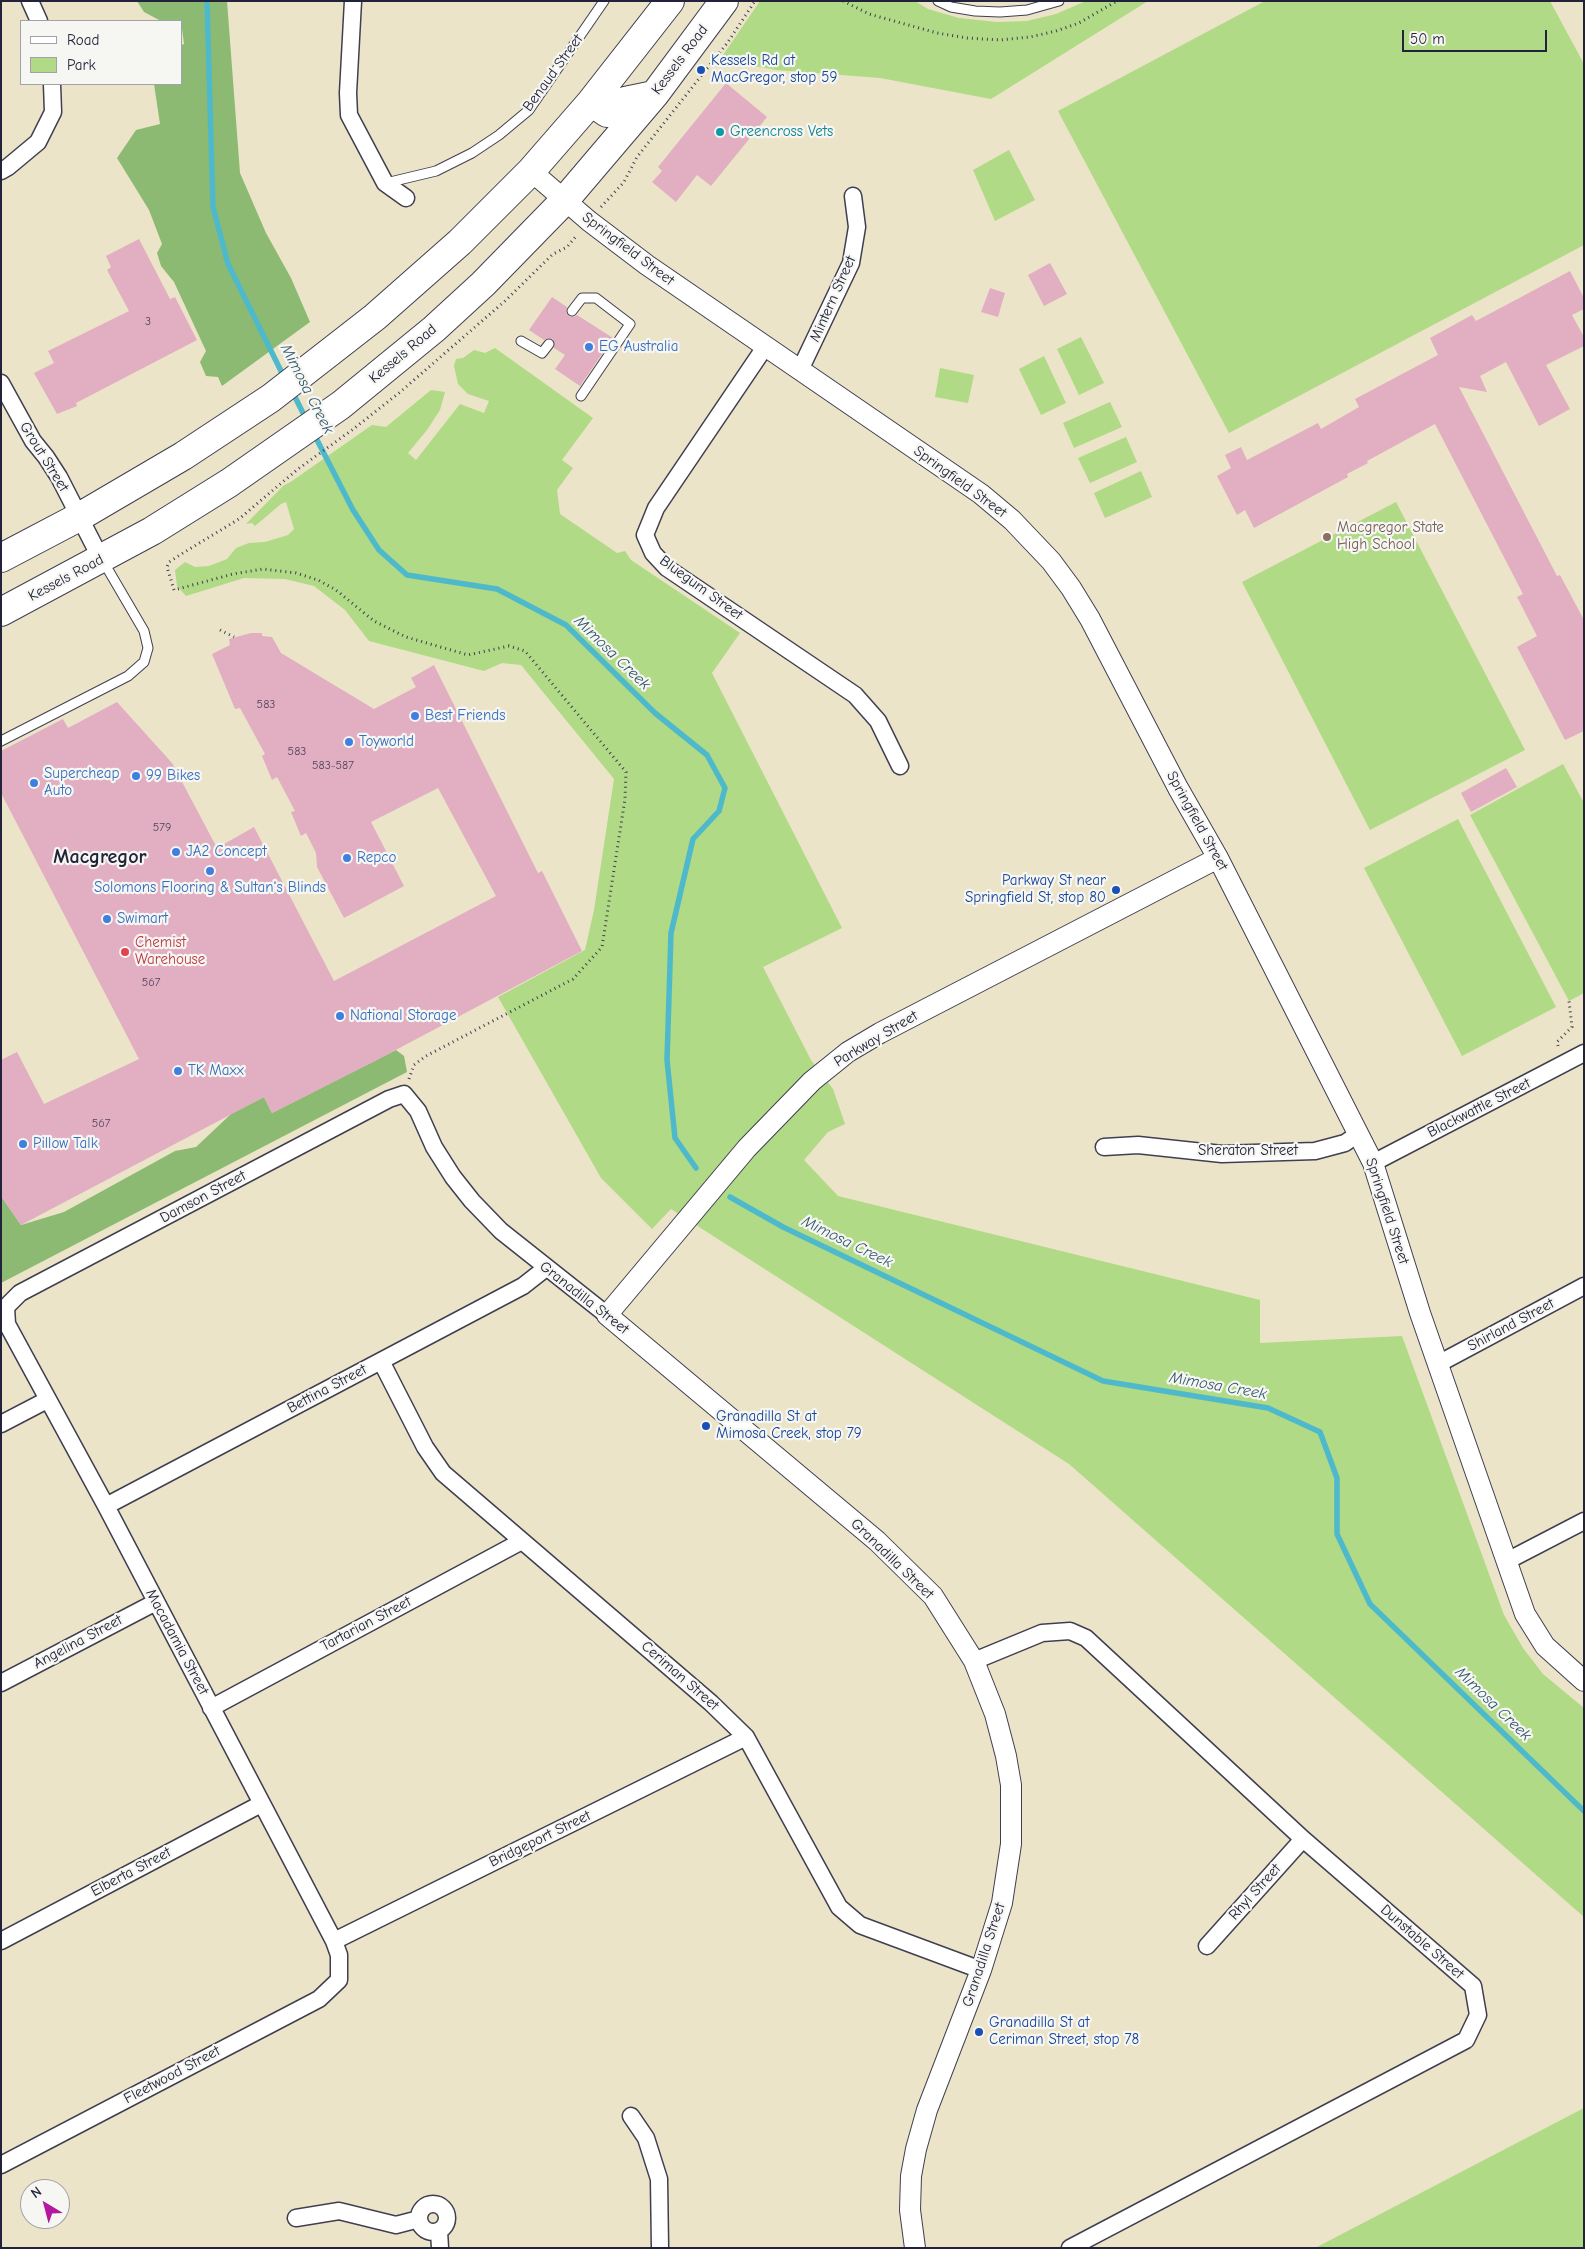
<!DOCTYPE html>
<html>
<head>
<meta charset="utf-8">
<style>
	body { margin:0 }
	#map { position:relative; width:1585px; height:2249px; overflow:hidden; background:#ece4c8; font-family:"Comic Neue",sans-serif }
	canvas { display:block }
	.frame { position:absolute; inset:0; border:2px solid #22223b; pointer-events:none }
	.legend { position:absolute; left:20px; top:20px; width:162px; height:65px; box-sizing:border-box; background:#f6f6f2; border:1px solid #a1a1a9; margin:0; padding:6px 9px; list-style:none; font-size:15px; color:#22223b }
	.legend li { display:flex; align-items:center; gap:10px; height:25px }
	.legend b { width:25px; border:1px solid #a1a1a9 }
	.north { position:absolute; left:20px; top:2179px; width:50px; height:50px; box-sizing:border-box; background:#f6f6f2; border:1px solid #a1a1a9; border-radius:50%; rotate:323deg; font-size:14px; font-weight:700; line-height:20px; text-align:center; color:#22223b }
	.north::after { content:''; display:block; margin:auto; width:18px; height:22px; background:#b5179e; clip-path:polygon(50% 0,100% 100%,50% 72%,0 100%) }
	.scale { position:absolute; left:1402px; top:30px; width:145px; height:22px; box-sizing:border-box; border:2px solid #22223b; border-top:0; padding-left:6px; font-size:15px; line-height:18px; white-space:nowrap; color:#22223b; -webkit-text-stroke:4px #f6f6f2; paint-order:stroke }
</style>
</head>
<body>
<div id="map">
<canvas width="1585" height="2249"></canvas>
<div class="frame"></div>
<ul class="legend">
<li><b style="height:6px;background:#fff"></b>Road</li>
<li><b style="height:14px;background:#b0da85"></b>Park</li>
</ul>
<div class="north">N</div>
<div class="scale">50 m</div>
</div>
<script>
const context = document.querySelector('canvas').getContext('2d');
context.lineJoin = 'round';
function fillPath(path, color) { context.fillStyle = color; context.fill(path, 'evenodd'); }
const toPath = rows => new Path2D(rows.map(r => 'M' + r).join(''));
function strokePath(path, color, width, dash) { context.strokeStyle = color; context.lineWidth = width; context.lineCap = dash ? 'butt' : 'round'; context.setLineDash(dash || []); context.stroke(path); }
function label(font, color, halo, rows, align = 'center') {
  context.font = font + ' "Comic Neue",sans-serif'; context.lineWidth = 4.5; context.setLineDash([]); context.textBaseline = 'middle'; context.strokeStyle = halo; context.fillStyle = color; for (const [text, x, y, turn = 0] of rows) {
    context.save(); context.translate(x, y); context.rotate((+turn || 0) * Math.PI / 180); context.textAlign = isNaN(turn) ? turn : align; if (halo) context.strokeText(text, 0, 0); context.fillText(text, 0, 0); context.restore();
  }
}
fillPath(toPath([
	[760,1,915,1,928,9,959,18,997,22,1027,21,1056,14,1086,1,1148,1,991,99,880,78,776,70,723,60,721,58],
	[1265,1,1550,1,1584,64,1584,245,1229,433,1058,111],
	[1009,150,1035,200,995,221,973,170],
	[1081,337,1104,383,1079,395,1057,349],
	[495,348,593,418,562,460,573,468,557,490,560,514,617,553,625,551,631,560,740,633,712,673,842,928,763,967,811,1060,833,1089,845,1124,828,1132,804,1160,838,1196,1260,1300,1260,1343,1402,1336,1504,1615,1523,1648,1543,1674,1584,1708,1584,1917,1069,1464,671,1209,652,1229,601,1178,498,997,585,950,594,910,614,779,521,665,502,663,484,671,369,641,345,610,314,586,285,579,244,578,186,596,177,586,175,570,185,562,195,567,209,566,227,559,236,548,249,543,265,542,288,535,294,529,286,502,281,504,255,526,252,523,246,524,283,486,292,481,372,425,386,427,431,390,445,392,440,410,427,430,408,453,416,460,460,404,484,413,489,401,468,394,458,384,454,366,456,359,463,358,474,350,485,353],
	[1044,356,1066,403,1041,415,1019,369],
	[940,368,974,375,968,403,935,397],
	[1110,402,1122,427,1074,448,1063,423],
	[1126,437,1137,462,1090,483,1078,458],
	[1141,471,1152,497,1105,518,1094,493],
	[1396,502,1525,750,1370,830,1242,582],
	[1563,764,1584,803,1584,993,1569,1001,1470,815],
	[1458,819,1556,1007,1462,1056,1364,868],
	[1584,2108,1584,2248,1315,2248]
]), '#b0da85');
fillPath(toPath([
	[137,1,227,1,240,173,266,233,291,278,310,322,222,386,218,377,206,376,200,362,206,351,174,282,161,266,157,253,162,244,149,210,117,158,136,130,160,124,154,84,181,84,181,45,184,44,181,21,161,21,144,12],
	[396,1050,404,1056,407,1072,1,1283,1,1196,21,1225,64,1212,175,1151,196,1147,231,1114,264,1097,272,1113]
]), '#8cba72');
strokePath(toPath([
	[207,1,213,207,228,264,285,379],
	[292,391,307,421],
	[314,434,353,510,379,550,407,575,497,589,566,625,655,713,707,755,725,788,719,811,693,839,671,933,667,1060,675,1138,696,1168],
	[730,1197,783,1227,1103,1381,1268,1408,1320,1432,1337,1478,1337,1534,1370,1604,1584,1811]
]), '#4fb9cc', 5.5);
fillPath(toPath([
	[726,83,767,117,711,186,697,175,676,202,652,182,662,171,658,167],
	[139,239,170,299,175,297,197,340,76,403,77,406,57,414,34,373,54,363,48,351,129,311,107,270,111,267,106,256],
	[1050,263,1067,294,1044,306,1028,275],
	[1570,271,1584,298,1584,309,1572,315,1584,337,1584,346,1546,365,1570,409,1539,426,1506,362,1480,376,1487,392,1459,387,1557,576,1560,575,1584,620,1584,731,1565,740,1517,647,1537,636,1517,597,1523,594,1435,424,1367,461,1368,463,1347,474,1348,477,1254,528,1245,510,1237,515,1217,476,1231,468,1225,455,1241,447,1247,460,1318,423,1321,429,1359,407,1355,399,1438,355,1430,338,1472,315,1476,321],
	[990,288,1005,293,998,317,981,312],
	[552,297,567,307,566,313,569,316,574,317,577,315,613,338,580,386,555,369,565,355,554,348,553,339,549,338,544,340,529,330],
	[251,633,262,633,262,636,272,637,281,653,374,709,416,687,411,678,434,665,538,873,542,871,582,951,375,1061,272,1113,264,1097,21,1225,1,1196,1,1060,17,1052,44,1104,139,1059,1,793,1,751,63,719,68,728,117,702,172,763,217,848,254,827,334,981,496,896,438,788,371,822,404,886,344,918,317,867,316,853,306,833,301,836,291,812,295,811,277,777,272,780,262,756,265,754,240,708,235,709,212,654,230,645,229,639],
	[1506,768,1517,787,1471,812,1461,793]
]), '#e1aec2');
const service = toPath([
	[938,1,951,7,975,11,1000,12,1027,10,1059,1],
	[386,183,436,171,472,153,499,135,529,110,604,1],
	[572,311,582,298,596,298,630,324,581,396],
	[521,341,542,353,549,344],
	[1,741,128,676,144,662,148,648,144,631,103,561]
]);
const minor = toPath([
	[30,1,39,21],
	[353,1,348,93,349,115,385,183,406,198],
	[1,171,8,167,38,142,53,112,52,84],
	[765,347,656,508,645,535,653,553,667,568,855,695,878,721,900,766],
	[800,370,851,263,857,227,853,196],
	[1,383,33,441,46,457,59,477,101,559],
	[1104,1147,1138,1145,1222,1154,1315,1151,1345,1143,1358,1134],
	[1373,1163,1584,1053],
	[381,1361,425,1447,443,1473,711,1703,746,1737,839,1907,860,1925,981,1970],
	[1438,1364,1584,1286],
	[1,1424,47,1400],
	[106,1506,523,1286,546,1268],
	[1507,1561,1584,1521],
	[974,1661,1042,1633,1070,1631,1086,1638,1303,1839,1473,1986,1478,2015,1466,2040,1070,2248],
	[1,1683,156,1602],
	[211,1708,522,1541],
	[1,1941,261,1804],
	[334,1941,746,1737],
	[1207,1946,1303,1839],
	[631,2116,646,2138,659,2179,660,2248],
	[1,2165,319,1999,339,1980,339,1955,334,1941,106,1506,7,1324,6,1307,20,1293,389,1099,404,1094,418,1111,434,1147,453,1177,472,1201,501,1231,607,1315],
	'419 2218a14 14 0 1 1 28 0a14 14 0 1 1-28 0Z',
	[296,2218,339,2211,396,2225,419,2219],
	[439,2231,440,2248]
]);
const tertiary = toPath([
	[531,171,589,221,647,265,981,494,1012,520,1051,561,1071,588,1090,619,1178,788,1218,858,1373,1163,1420,1313,1525,1614,1545,1646,1584,1681],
	[915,2248,910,2210,911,2176,916,2149,927,2110,981,1970,1002,1903,1011,1844,1011,1785,1006,1756,995,1714,974,1661,933,1596,877,1541,607,1315,747,1148,812,1081,848,1052,880,1033,1218,858]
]);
const trunk = toPath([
	[591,102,607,113,617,109,625,101,654,95],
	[1,558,79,517,183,456,271,398,375,317,460,242,531,171,591,102,670,1],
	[1,612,152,531,229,483,341,405,434,329,483,284,564,201,655,94,724,1]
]);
strokePath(service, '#403f50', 11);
strokePath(minor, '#403f50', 19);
strokePath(tertiary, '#403f50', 22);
strokePath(trunk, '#403f50', 30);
strokePath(toPath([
	[843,1,869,14,937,33,967,38,1000,40,1030,37,1056,31,1079,23,1117,1],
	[601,207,624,182,637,157,728,42,755,1],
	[220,630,234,637],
	[1558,1046,1557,1042,1572,1027,1569,1001],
	[409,1079,414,1065,426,1056,573,979,602,947,625,799,626,772,525,651,509,646,468,655,406,637,374,621,336,590,318,580,296,573,263,569,233,574,174,590,167,567,169,562,183,553,239,519,298,469,352,430,399,393,505,301,553,254,567,247,577,235]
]), '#403f50', 3, [1, 4]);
strokePath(service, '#fff', 9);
strokePath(minor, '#fff', 16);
strokePath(tertiary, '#fff', 20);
strokePath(trunk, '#fff', 28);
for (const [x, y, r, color] of [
	[701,70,5,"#1a4fb4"],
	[720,132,5,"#0f9aa8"],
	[589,347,5,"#3f7fe0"],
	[1327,537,5,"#8d6e63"],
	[415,716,5,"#3f7fe0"],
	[349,742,5,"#3f7fe0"],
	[136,776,5,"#3f7fe0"],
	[34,783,5,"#3f7fe0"],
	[176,852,5,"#3f7fe0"],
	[347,858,5,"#3f7fe0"],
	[210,871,5,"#3f7fe0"],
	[1116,890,5,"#1a4fb4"],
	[107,919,5,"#3f7fe0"],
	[125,952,5,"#e0444e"],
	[340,1016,5,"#3f7fe0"],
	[178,1071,5,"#3f7fe0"],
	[23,1144,5,"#3f7fe0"],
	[706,1426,5,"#1a4fb4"],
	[979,2032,5,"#1a4fb4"]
]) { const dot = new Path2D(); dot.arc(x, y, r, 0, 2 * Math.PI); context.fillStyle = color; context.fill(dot); strokePath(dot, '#f6f6f2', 2); }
label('12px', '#52455d', null, [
	["3",148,322],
	["583",266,705],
	["583",297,752],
	["583-587",333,766],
	["579",162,828],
	["567",151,983],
	["567",101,1124]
]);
label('15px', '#22223b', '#f6f6f2', [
	["Kessels Road",680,60,-53],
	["Benaud Street",553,73,-54],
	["Springfield Street",628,249,37],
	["Mintern Street",833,299,-66],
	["Kessels Road",403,354,-40],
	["Grout Street",44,457,58],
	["Springfield Street",960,482,36],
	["Kessels Road",66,578,-28],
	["Bluegum Street",701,588,36],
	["Springfield Street",1197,821,61],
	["Parkway Street",876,1039,-31],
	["Blackwattle Street",1479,1108,-27],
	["Sheraton Street",1248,1151],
	["Damson Street",203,1197,-28],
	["Springfield Street",1387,1211,72],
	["Granadilla Street",584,1298,38],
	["Shirland Street",1511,1325,-28],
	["Bettina Street",327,1389,-28],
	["Granadilla Street",892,1559,44],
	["Tartarian Street",366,1624,-28],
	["Angelina Street",78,1642,-28],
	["Macadamia Street",177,1642,62],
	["Ceriman Street",680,1676,41],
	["Bridgeport Street",540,1839,-26],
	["Elberta Street",131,1872,-28],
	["Rhyl Street",1255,1892,-48],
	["Dunstable Street",1422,1942,41],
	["Granadilla Street",984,1955,-72],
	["Fleetwood Street",172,2075,-28]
]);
label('15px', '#164399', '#f6f6f2', [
	["Kessels Rd at",711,61],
	["MacGregor, stop 59",711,78],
	["Parkway St near",1106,881,"right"],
	["Springfield St, stop 80",1106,898,"right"],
	["Granadilla St at",716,1417],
	["Mimosa Creek, stop 79",716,1434],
	["Granadilla St at",989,2023],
	["Ceriman Street, stop 78",989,2040]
], 'left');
label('15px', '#0d838f', '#f6f6f2', [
	["Greencross Vets",730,132]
], 'left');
label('15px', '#366cbe', '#f6f6f2', [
	["EG Australia",599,347],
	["Best Friends",425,716],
	["Toyworld",359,742],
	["Supercheap",44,774],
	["Auto",44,791],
	["99 Bikes",146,776],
	["JA2 Concept",186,852],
	["Repco",357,858],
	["Solomons Flooring & Sultan's Blinds",210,888,"center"],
	["Swimart",117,919],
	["National Storage",350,1016],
	["TK Maxx",188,1071],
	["Pillow Talk",33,1144]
], 'left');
label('15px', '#785e54', '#f6f6f2', [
	["Macgregor State",1337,528],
	["High School",1337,545]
], 'left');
label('15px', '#be3a42', '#f6f6f2', [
	["Chemist",135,943],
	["Warehouse",135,960]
], 'left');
label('italic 16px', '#32576e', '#f6f6f2', [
	["Mimosa Creek",307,389,63],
	["Mimosa Creek",612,653,44],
	["Mimosa Creek",847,1242,26],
	["Mimosa Creek",1218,1386,10],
	["Mimosa Creek",1493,1704,44]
]);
label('bold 20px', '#22223b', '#f6f6f2', [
	["Macgregor",100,857]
]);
</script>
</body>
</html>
